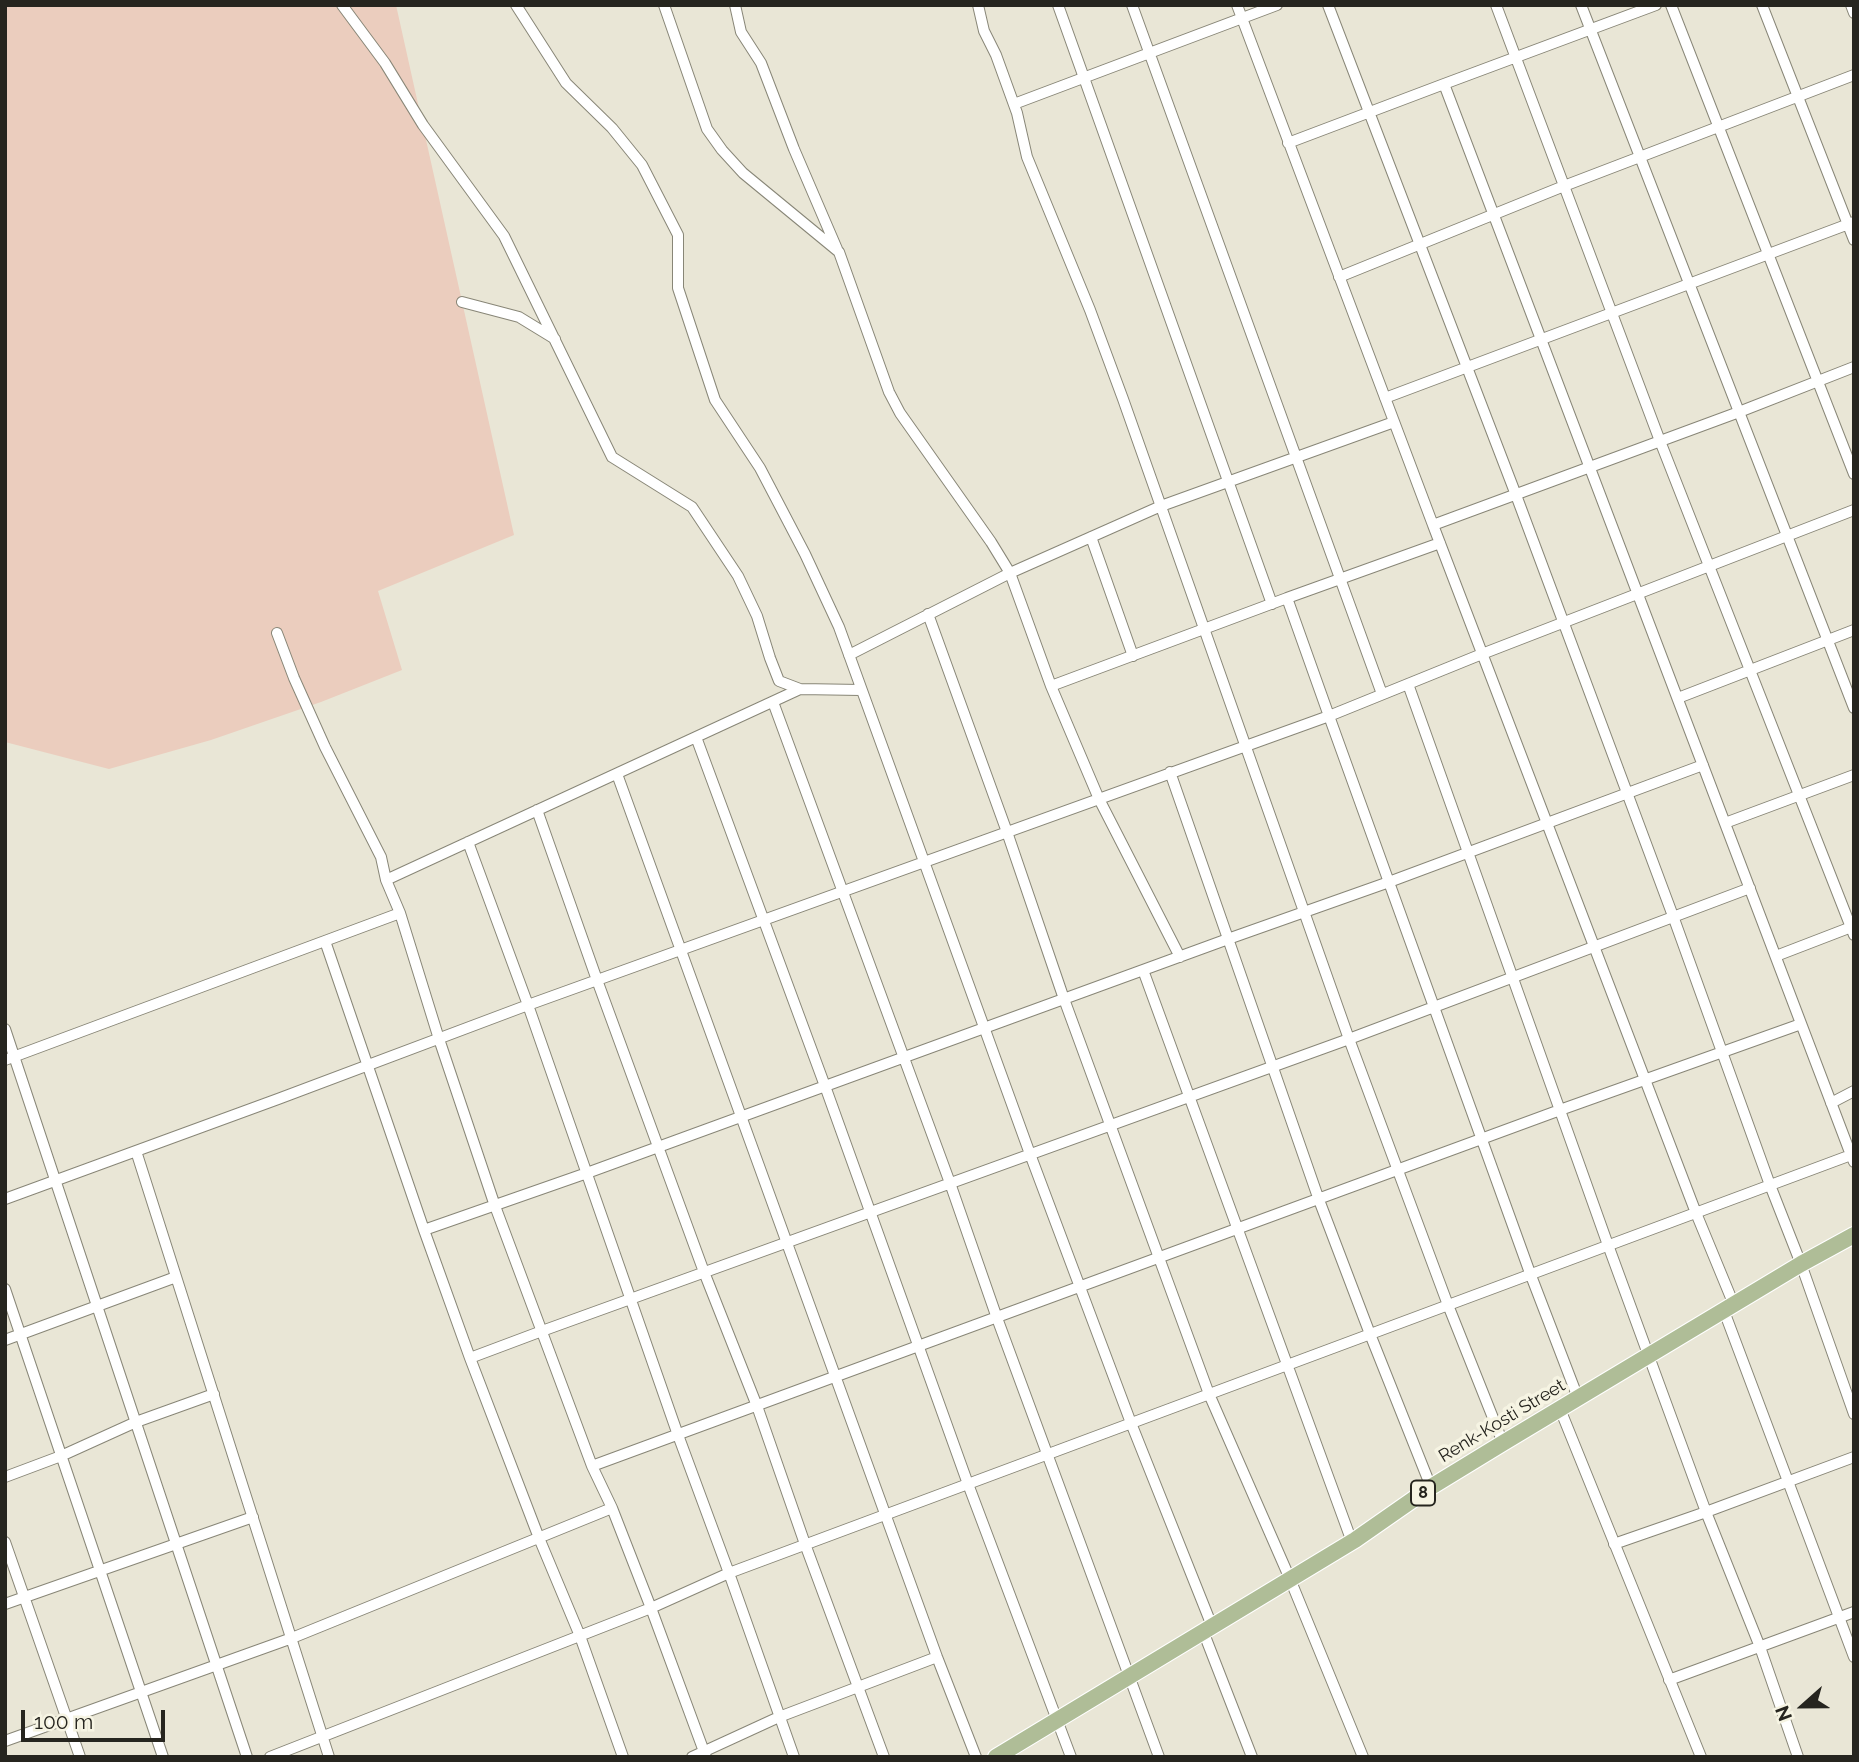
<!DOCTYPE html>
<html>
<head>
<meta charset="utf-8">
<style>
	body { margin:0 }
	#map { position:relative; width:1859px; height:1762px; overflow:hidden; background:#e9e6d6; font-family:Raleway,sans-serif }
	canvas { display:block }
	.frame { position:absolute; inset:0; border:7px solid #26251f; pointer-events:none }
	.north { position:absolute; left:1768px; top:1671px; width:70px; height:70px; -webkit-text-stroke:5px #f6f4e3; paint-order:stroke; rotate:249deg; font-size:19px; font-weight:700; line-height:28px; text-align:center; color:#26251f }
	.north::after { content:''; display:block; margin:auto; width:24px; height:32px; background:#26251f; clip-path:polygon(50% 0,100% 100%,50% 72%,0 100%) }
	.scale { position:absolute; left:21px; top:1710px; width:144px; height:32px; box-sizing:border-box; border:4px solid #26251f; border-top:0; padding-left:9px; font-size:21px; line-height:24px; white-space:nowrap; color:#26251f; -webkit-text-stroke:5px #f6f4e3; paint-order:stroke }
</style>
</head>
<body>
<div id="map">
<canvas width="1859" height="1762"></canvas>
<div class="frame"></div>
<div class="north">N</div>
<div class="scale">100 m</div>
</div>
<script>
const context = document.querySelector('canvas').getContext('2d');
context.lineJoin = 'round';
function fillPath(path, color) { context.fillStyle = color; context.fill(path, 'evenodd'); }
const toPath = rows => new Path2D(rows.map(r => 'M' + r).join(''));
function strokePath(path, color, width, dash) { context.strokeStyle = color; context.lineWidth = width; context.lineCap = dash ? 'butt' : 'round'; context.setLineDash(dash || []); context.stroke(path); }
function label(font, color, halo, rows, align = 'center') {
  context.font = font + ' Raleway,sans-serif'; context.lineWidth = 7; context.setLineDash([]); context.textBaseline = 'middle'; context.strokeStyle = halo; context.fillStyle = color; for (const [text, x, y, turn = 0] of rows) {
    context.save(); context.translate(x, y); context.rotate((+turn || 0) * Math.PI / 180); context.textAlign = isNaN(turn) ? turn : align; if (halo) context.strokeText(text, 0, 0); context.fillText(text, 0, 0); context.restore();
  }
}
fillPath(toPath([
	[5,5,396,5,514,535,378,591,402,670,321,702,211,740,109,769,5,742]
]), '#ebcdbe');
const minor = toPath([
	[342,5,385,63,423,125,504,236,612,457,692,507,738,576,757,616,770,658,779,681,800,689,861,690],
	[516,5,566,83,612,128,642,165,678,235,678,288,715,400,760,468,805,554,839,627,1030,1154,1131,1423,1212,1626],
	[664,5,707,129,722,150,743,173,839,252,889,392,900,413,991,542,1010,573,1051,686,1099,799,1180,957],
	[735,5,741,32,761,63,794,149,837,249],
	[978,5,984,31,996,55,1017,113,1027,157,1090,310,1123,399,1349,1039,1448,1305,1503,1443],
	[1058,5,1272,604],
	[1132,5,1382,694],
	[1237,5,1433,525],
	[1328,5,1516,495,1673,916,1770,1185,1801,1264,1854,1414],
	[1496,5,1660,441,1854,935],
	[1581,5,1854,708],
	[1671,5,1854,474],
	[1762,5,1854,240],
	[1851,5,1854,13],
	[1444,84,1656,5],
	[1014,104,1277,5],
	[1288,143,1444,84,1851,1155],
	[1339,277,1564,186,1854,75],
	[462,302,519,317,555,339],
	[1385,398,1854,222],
	[1091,537,1133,656],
	[1287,598,1440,543],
	[928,614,1007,832,1064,999,1209,1394,1290,1579,1363,1757],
	[277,633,294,678,325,747,381,857,386,880,400,913,439,1039,495,1206,592,1466,612,1508,651,1608,706,1757],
	[849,655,1010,573,1161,506,1394,422],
	[1408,684,1608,1245,1706,1512,1760,1647,1798,1757],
	[1678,698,1854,630],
	[773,702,950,1183,997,1318,1159,1757],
	[696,737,825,1086,968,1484,1071,1757],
	[1170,772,1319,1200,1370,1334,1431,1487],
	[617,774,937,1657,976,1757],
	[537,810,597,980,704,1272,757,1406,805,1544,884,1757],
	[1725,823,1854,775],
	[468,842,528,1005,678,1435,729,1573,794,1757],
	[386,880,800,689],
	[325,941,424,1230,470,1358,539,1538,580,1636,623,1757],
	[1776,956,1854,926],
	[1143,970,1352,1542],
	[5,1029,247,1757],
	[5,1060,400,913],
	[1831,1103,1854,1091],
	[136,1151,329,1757],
	[5,1199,278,1099,528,1005,1329,716,1287,598,1051,686],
	[424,1230,587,1173,1228,939,1389,882,1703,765],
	[5,1289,163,1757],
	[1734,1305,1696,1213,1433,525,1739,412,1854,367],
	[1724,1311,1854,1657],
	[5,1340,176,1277],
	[470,1358,542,1331,1349,1039,1750,888],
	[1578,1398,1530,1273,1329,716,1482,654,1854,510],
	[1560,1409,1701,1757],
	[592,1466,1560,1110,1801,1024],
	[5,1477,61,1456,136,1422,214,1394],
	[5,1542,80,1757],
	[1614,1544,1706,1512,1854,1457],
	[5,1604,253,1517],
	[1203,1631,1252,1757],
	[1669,1680,1854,1612],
	[5,1741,292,1638,612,1508],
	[270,1757,651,1608,729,1573,1851,1155,1854,1162],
	[692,1757,779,1717,937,1657]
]);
const primary = toPath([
	[996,1757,1355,1540,1431,1487,1503,1443,1801,1264,1854,1235]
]);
strokePath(minor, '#888677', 12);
strokePath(primary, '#fff', 18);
strokePath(minor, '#fff', 10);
strokePath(primary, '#afbd97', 16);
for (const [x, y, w] of [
	[1423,1493,24]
]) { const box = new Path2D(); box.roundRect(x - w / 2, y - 12.5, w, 25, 5); context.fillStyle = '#f6f4e3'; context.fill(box); strokePath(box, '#26251f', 2); }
label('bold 16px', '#26251f', null, [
	["8",1423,1493]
]);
label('18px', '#26251f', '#f6f4e3', [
	["Renk-Kosti Street",1502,1421,-31]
]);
</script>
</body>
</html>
